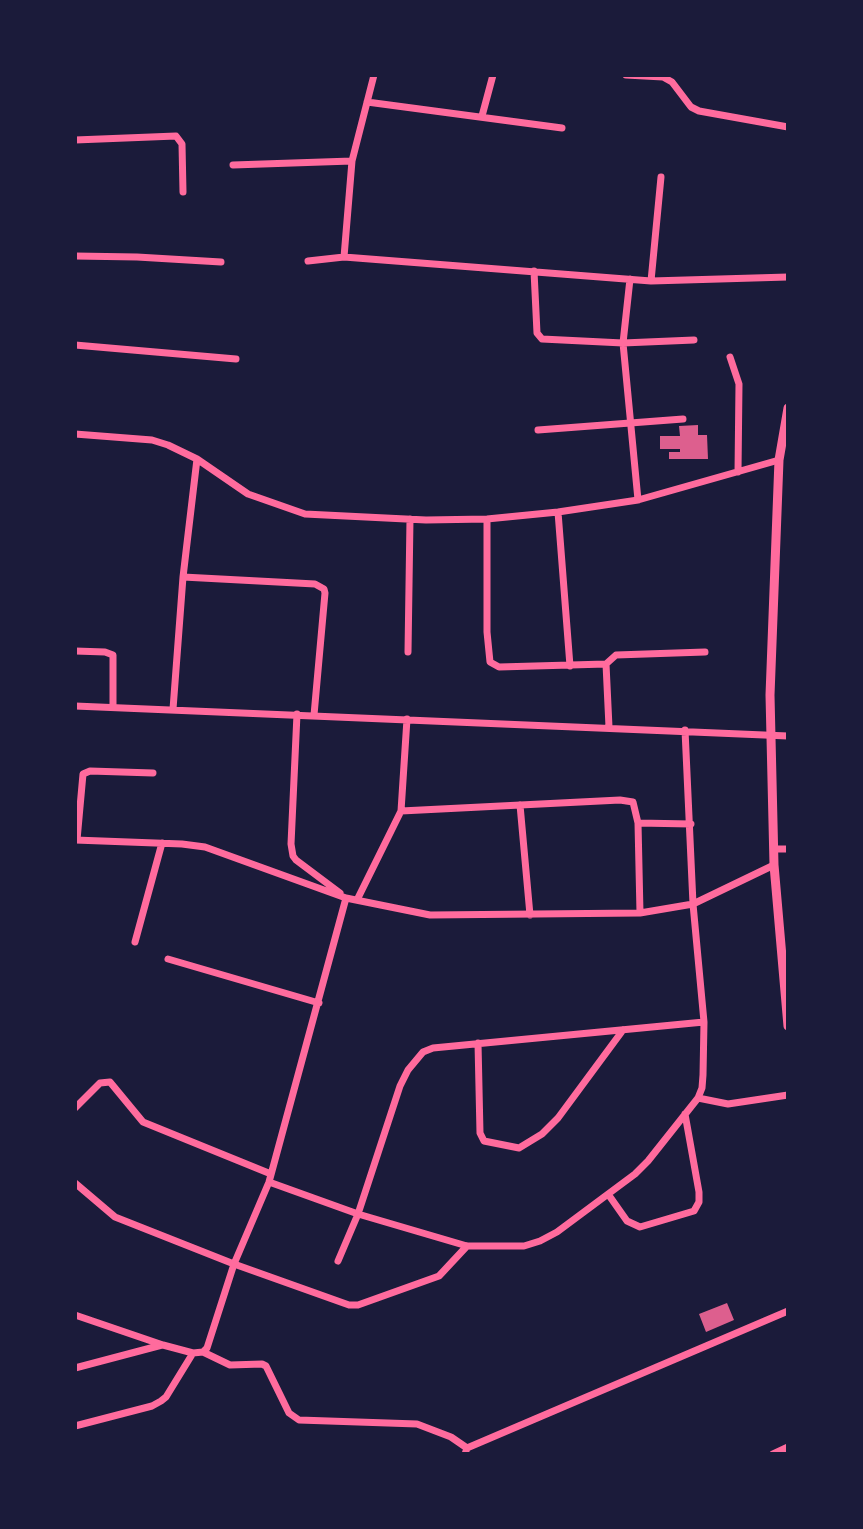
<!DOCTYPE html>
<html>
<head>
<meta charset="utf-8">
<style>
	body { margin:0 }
	#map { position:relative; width:863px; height:1529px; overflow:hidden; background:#1b1b3a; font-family:"Source Sans 3",sans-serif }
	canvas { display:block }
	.frame { position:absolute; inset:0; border:77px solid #1b1b3a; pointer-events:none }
</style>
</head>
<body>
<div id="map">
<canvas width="863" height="1529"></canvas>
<div class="frame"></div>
</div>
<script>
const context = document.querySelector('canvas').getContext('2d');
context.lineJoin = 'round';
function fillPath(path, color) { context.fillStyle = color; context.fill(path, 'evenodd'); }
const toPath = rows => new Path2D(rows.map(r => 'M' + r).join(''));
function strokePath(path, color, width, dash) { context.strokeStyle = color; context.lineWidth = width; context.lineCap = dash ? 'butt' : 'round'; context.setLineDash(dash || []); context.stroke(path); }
fillPath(toPath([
	[698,425,698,435,707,435,708,459,669,459,669,452,680,452,680,449,660,449,660,436,680,436,679,426],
	[727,1303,734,1320,706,1332,699,1314]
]), '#dd5f8e');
strokePath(toPath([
	[626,75,663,77,672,82,691,107,699,111,788,127],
	[367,102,562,128],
	[482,116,493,75],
	[75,140,176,136,182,144,183,192],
	[233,165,352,161],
	[75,256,137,257,221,262],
	[344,257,352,161,374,75],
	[308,261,344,257,651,281,788,277],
	[534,271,537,333,542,339,623,343,694,340],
	[630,279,623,343,638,500],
	[651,281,661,177],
	[75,345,236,359],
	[730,357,739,384,738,472],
	[538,430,683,419],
	[75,434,152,440,168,445,197,459,248,494,305,514,426,520,487,519,558,512,638,500,779,460],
	[558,512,570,666],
	[487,519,487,632,490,662,499,667,606,664,609,727],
	[183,577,315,584,324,589,325,593,314,715],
	[75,651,105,652,113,655,113,707],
	[408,652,410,519],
	[606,664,616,655,705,652],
	[75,706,788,736],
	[173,709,183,577,197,459],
	[297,714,291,844,293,856,296,860,340,893],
	[407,719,401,811,620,800,633,802,638,823,640,913],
	[520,805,530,915],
	[638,823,691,824],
	[75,840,182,844,205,847,346,898],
	[77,840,83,774,90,771,153,773],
	[774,849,788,849],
	[357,900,401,811],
	[135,942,162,843],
	[168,959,319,1003],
	[478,1043,480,1133,484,1141,519,1148,542,1134,558,1118,623,1030],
	[698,1098,728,1104,788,1095],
	[75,1108,100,1083,110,1082,143,1122,271,1174],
	[269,1182,358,1214,467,1246,524,1246,540,1241,557,1232,635,1174,648,1161,698,1098,702,1088,703,1075,704,1022,693,904,685,730],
	[75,1183,115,1217,234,1264,349,1305,358,1305,439,1276,467,1246],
	[608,1194,627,1221,640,1227,694,1211,699,1202,699,1192,685,1114],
	[338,1261,358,1214,400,1086,408,1070,423,1052,433,1048,704,1022],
	[75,1315,163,1345,193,1353,203,1352,207,1348,234,1264,269,1182,346,898,430,915,640,913,693,904,774,865],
	[203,1352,230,1365,262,1364,266,1366,289,1413,299,1420,417,1424,451,1437,467,1448],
	[75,1368,162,1345],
	[75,1426,152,1406,161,1401,166,1397,193,1353],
	[465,1454,467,1448,788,1311],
	[773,1454,788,1447]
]), '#ff6b9d', 7);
strokePath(toPath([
	[788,408,779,460,770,695,774,865,788,1026]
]), '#ff6b9d', 9);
</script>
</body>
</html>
